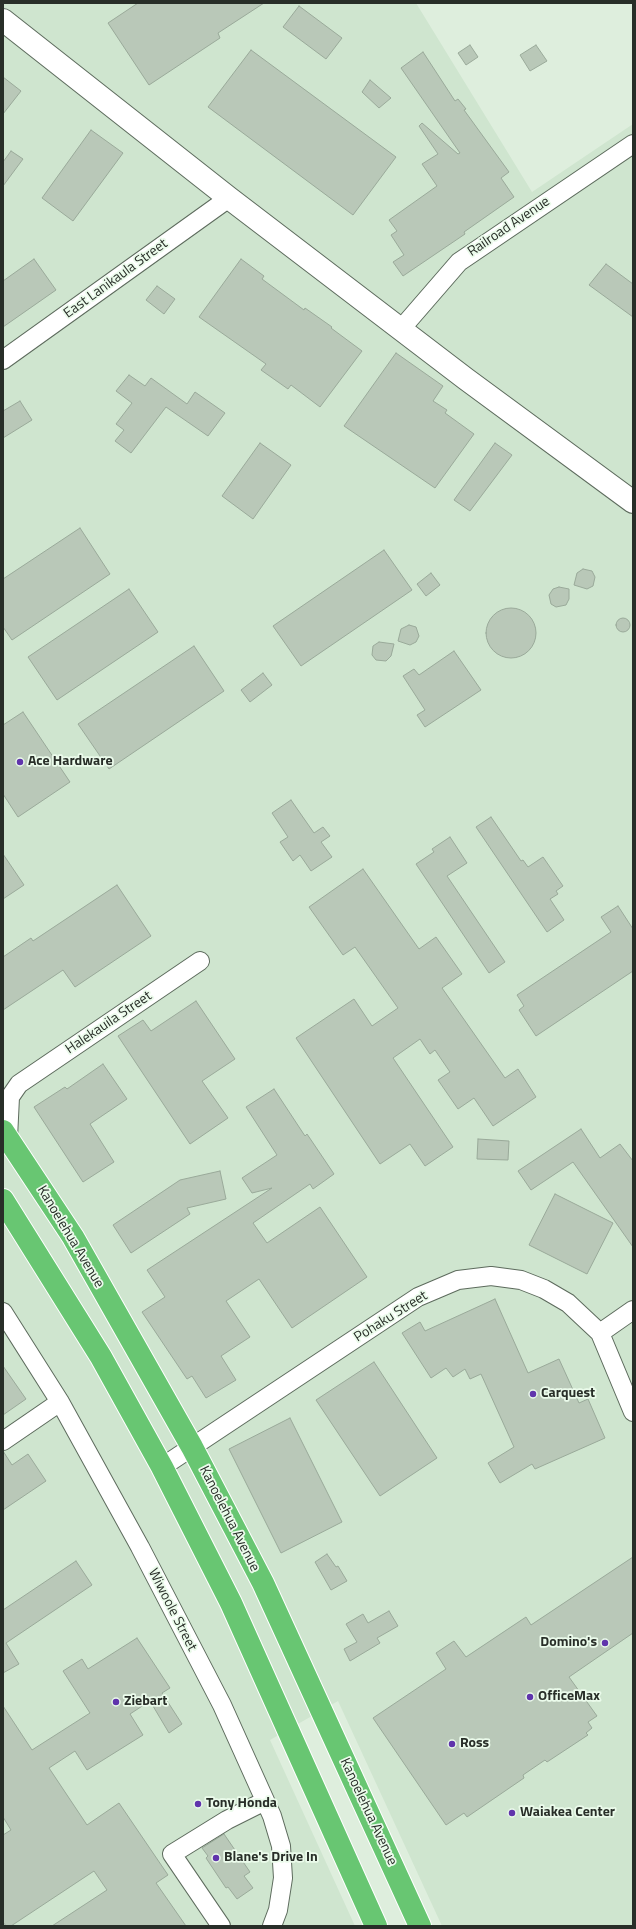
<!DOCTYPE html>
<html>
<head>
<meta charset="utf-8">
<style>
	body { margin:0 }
	#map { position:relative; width:636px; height:1929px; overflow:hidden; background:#deeedd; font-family:"Titillium Web",sans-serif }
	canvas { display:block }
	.frame { position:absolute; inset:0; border:4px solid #282e28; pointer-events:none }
</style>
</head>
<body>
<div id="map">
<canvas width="636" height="1929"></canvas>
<div class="frame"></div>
</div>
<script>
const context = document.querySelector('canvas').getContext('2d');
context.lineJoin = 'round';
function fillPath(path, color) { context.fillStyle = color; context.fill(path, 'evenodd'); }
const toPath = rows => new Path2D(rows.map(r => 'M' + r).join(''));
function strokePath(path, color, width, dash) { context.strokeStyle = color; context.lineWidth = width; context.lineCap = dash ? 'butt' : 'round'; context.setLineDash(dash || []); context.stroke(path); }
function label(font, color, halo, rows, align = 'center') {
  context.font = font + ' "Titillium Web",sans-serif'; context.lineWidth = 3.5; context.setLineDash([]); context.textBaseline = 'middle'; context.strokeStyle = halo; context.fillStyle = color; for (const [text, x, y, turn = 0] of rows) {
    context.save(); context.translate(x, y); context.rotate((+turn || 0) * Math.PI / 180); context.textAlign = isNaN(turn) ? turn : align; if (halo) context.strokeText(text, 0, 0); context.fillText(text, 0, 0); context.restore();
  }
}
fillPath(toPath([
	[3,3,416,3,532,192,633,124,633,1926,442,1926,338,1701,270,1740,355,1926,3,1926]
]), '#cfe5cf');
const building = toPath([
	[138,3,264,3,218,33,220,38,149,85,108,23,138,3],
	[299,6,342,38,326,59,283,27,299,6],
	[470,45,478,57,466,65,458,53,470,45],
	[536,45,547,61,530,71,520,55,536,45],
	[251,50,396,157,353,215,208,107,251,50],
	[423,52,455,101,458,99,466,109,464,110,509,172,501,178,514,197,464,232,465,234,403,276,393,262,404,255,391,235,397,231,389,220,437,186,422,164,438,154,419,126,422,123,458,154,460,153,401,68,423,52],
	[3,77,21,91,3,114,3,77],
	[370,80,391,98,379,108,362,92,370,80],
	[91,130,123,153,73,221,42,198,91,130],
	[11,151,23,159,3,186,3,162,11,151],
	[34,259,56,290,3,327,3,281,34,259],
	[241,259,264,276,262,279,304,310,305,308,332,327,331,328,362,351,320,407,291,385,288,389,261,370,266,364,199,317,241,259],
	[606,264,633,284,633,317,589,285,606,264],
	[157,286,175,299,164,314,146,300,157,286],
	[396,353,443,386,433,401,447,410,445,413,474,434,435,488,344,426,396,353],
	[129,375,145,386,151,378,187,404,195,392,225,413,208,436,166,407,131,453,115,441,124,430,116,424,132,403,116,391,129,375],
	[20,401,32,420,3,438,3,411,20,401],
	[260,443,291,465,253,519,222,496,260,443],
	[495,443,512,455,470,511,454,500,495,443],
	[80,528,110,574,12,640,3,627,3,579,80,528],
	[384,550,412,590,301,666,273,626,384,550],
	[583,569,592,571,595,577,593,586,587,589,574,585,577,573,583,569],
	[431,573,440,585,426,596,417,584,431,573],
	[559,587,569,589,569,599,566,605,556,607,551,604,549,595,553,589,559,587],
	[129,589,158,632,57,700,28,657,129,589],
	'486 633a25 25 0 1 1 50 0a25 25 0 1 1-50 0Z',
	'616 625a7 7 0 1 1 14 0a7 7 0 1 1-14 0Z',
	[409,625,416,627,419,636,416,642,410,645,398,641,401,629,409,625],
	[379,642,394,644,391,656,386,661,376,660,372,655,373,646,379,642],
	[194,646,224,691,109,769,78,724,194,646],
	[454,651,481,690,425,727,417,715,425,710,403,676,414,669,419,675,454,651],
	[263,673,272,685,250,702,241,690,263,673],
	[23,712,70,782,18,817,3,794,3,725,23,712],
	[291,800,314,833,323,827,330,836,321,842,332,857,311,871,300,855,293,861,280,842,288,837,272,813,291,800],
	[491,817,521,861,523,860,528,867,543,857,563,886,556,891,558,894,550,899,564,920,547,932,476,827,491,817],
	[450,837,467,863,447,876,505,962,489,973,416,864,434,852,432,849,450,837],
	[3,854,24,885,3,899,3,854],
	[363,869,419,949,436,937,462,974,442,988,505,1078,518,1069,536,1097,493,1126,474,1098,458,1109,438,1080,450,1072,435,1050,430,1054,420,1039,393,1058,453,1147,425,1166,410,1144,380,1164,296,1038,354,999,372,1026,398,1008,355,947,343,955,309,907,363,869],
	[117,885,151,936,75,987,63,970,3,1010,3,957,31,938,33,941,117,885],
	[618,906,633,929,633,971,536,1036,519,1010,524,1006,517,995,611,932,601,917,618,906],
	[196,1001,235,1059,202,1081,228,1118,190,1144,118,1036,143,1020,151,1031,196,1001],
	[103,1064,127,1099,90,1124,114,1162,83,1182,34,1107,65,1087,67,1089,103,1064],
	[274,1089,305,1136,307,1134,334,1174,313,1189,310,1184,253,1223,267,1243,320,1207,367,1277,292,1328,259,1279,226,1301,250,1337,221,1356,236,1380,206,1398,192,1376,187,1379,142,1312,165,1297,147,1270,272,1188,252,1193,242,1178,277,1155,246,1107,274,1089],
	[581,1129,600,1158,620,1144,633,1161,633,1247,573,1162,531,1190,518,1171,581,1129],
	[478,1139,509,1141,508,1160,477,1159,478,1139],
	[220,1171,226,1199,187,1208,190,1214,131,1253,113,1225,180,1180,220,1171],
	[555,1194,613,1223,587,1274,529,1245,555,1194],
	[495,1299,528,1373,559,1359,579,1403,588,1399,605,1438,535,1469,532,1464,500,1483,488,1463,514,1447,481,1374,470,1379,465,1369,453,1377,446,1368,431,1378,402,1333,420,1322,425,1331,495,1299],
	[374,1362,437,1458,380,1496,316,1400,374,1362],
	[3,1366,26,1399,3,1415,3,1366],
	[290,1418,342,1522,281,1553,229,1449,290,1418],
	[3,1451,12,1465,28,1454,46,1481,3,1510,3,1451],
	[327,1554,336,1567,338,1566,347,1581,331,1590,315,1562,327,1554],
	[633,1557,633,1633,569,1677,597,1716,588,1722,592,1728,586,1733,588,1735,547,1762,545,1760,523,1775,524,1778,467,1817,464,1813,446,1825,373,1718,446,1669,436,1653,454,1641,466,1657,526,1617,531,1625,633,1557],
	[76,1561,92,1585,6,1643,19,1664,3,1673,3,1610,76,1561],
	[389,1611,398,1626,377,1638,380,1643,350,1661,344,1649,357,1642,346,1624,363,1614,368,1623,389,1611],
	[137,1638,170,1688,162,1693,182,1724,169,1733,150,1701,130,1714,143,1735,87,1770,75,1751,49,1768,87,1825,119,1803,168,1875,156,1883,186,1926,52,1926,107,1890,94,1871,11,1926,6,1926,3,1922,3,1835,11,1830,3,1817,3,1706,32,1750,90,1713,63,1671,82,1659,88,1669,137,1638],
	[224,1834,250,1872,244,1876,253,1888,237,1899,228,1887,226,1888,206,1858,208,1856,202,1848,224,1834]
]);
fillPath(building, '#b9c8b8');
strokePath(building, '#9aaa9a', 1);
const minor = toPath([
	[401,329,459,262,633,144],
	[3,360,229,198],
	[8,1138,10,1097,19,1084,200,961],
	[3,1312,60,1402,140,1547,222,1705,272,1816,281,1846,283,1878,278,1910,272,1926],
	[600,1333,633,1310],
	[3,1441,60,1402],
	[162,1467,418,1297,458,1280,491,1276,521,1280,544,1289,568,1303,600,1333,633,1412],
	[221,1926,172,1854,227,1820,265,1801]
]);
const tertiary = toPath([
	[3,20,229,198,466,379,633,502]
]);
const trunk = toPath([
	[3,1131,73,1237,192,1447,263,1583,420,1926],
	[3,1200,101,1357,162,1467,231,1603,376,1926]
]);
strokePath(minor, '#5d6b5d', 20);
strokePath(tertiary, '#5d6b5d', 24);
strokePath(trunk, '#fff', 24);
strokePath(minor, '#fff', 18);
strokePath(tertiary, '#fff', 22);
strokePath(trunk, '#68c672', 22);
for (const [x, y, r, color] of [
	[20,762,4,"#6034ac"],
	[533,1394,4,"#6034ac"],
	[605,1643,4,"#6034ac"],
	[530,1697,4,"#6034ac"],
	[116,1702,4,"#6034ac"],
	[452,1744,4,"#6034ac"],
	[198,1804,4,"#6034ac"],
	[512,1813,4,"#6034ac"],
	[216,1858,4,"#6034ac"]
]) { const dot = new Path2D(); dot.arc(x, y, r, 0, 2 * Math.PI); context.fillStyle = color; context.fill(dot); strokePath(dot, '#ebfbeb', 1.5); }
label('14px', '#282e28', '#ebfbeb', [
	["Railroad Avenue",509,227,-34],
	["East Lanikaula Street",116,279,-36],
	["Halekauila Street",109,1023,-34],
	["Kanoelehua Avenue",70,1237,59],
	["Pohaku Street",391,1317,-32],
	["Kanoelehua Avenue",229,1519,63],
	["Wiwoole Street",172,1610,63],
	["Kanoelehua Avenue",368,1812,65]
]);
label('bold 14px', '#282e28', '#ebfbeb', [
	["Ace Hardware",28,762],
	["Carquest",541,1394],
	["Domino's",597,1643,"right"],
	["OfficeMax",538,1697],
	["Ziebart",124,1702],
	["Ross",460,1744],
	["Tony Honda",206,1804],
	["Waiakea Center",520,1813],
	["Blane's Drive In",224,1858]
], 'left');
</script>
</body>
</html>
